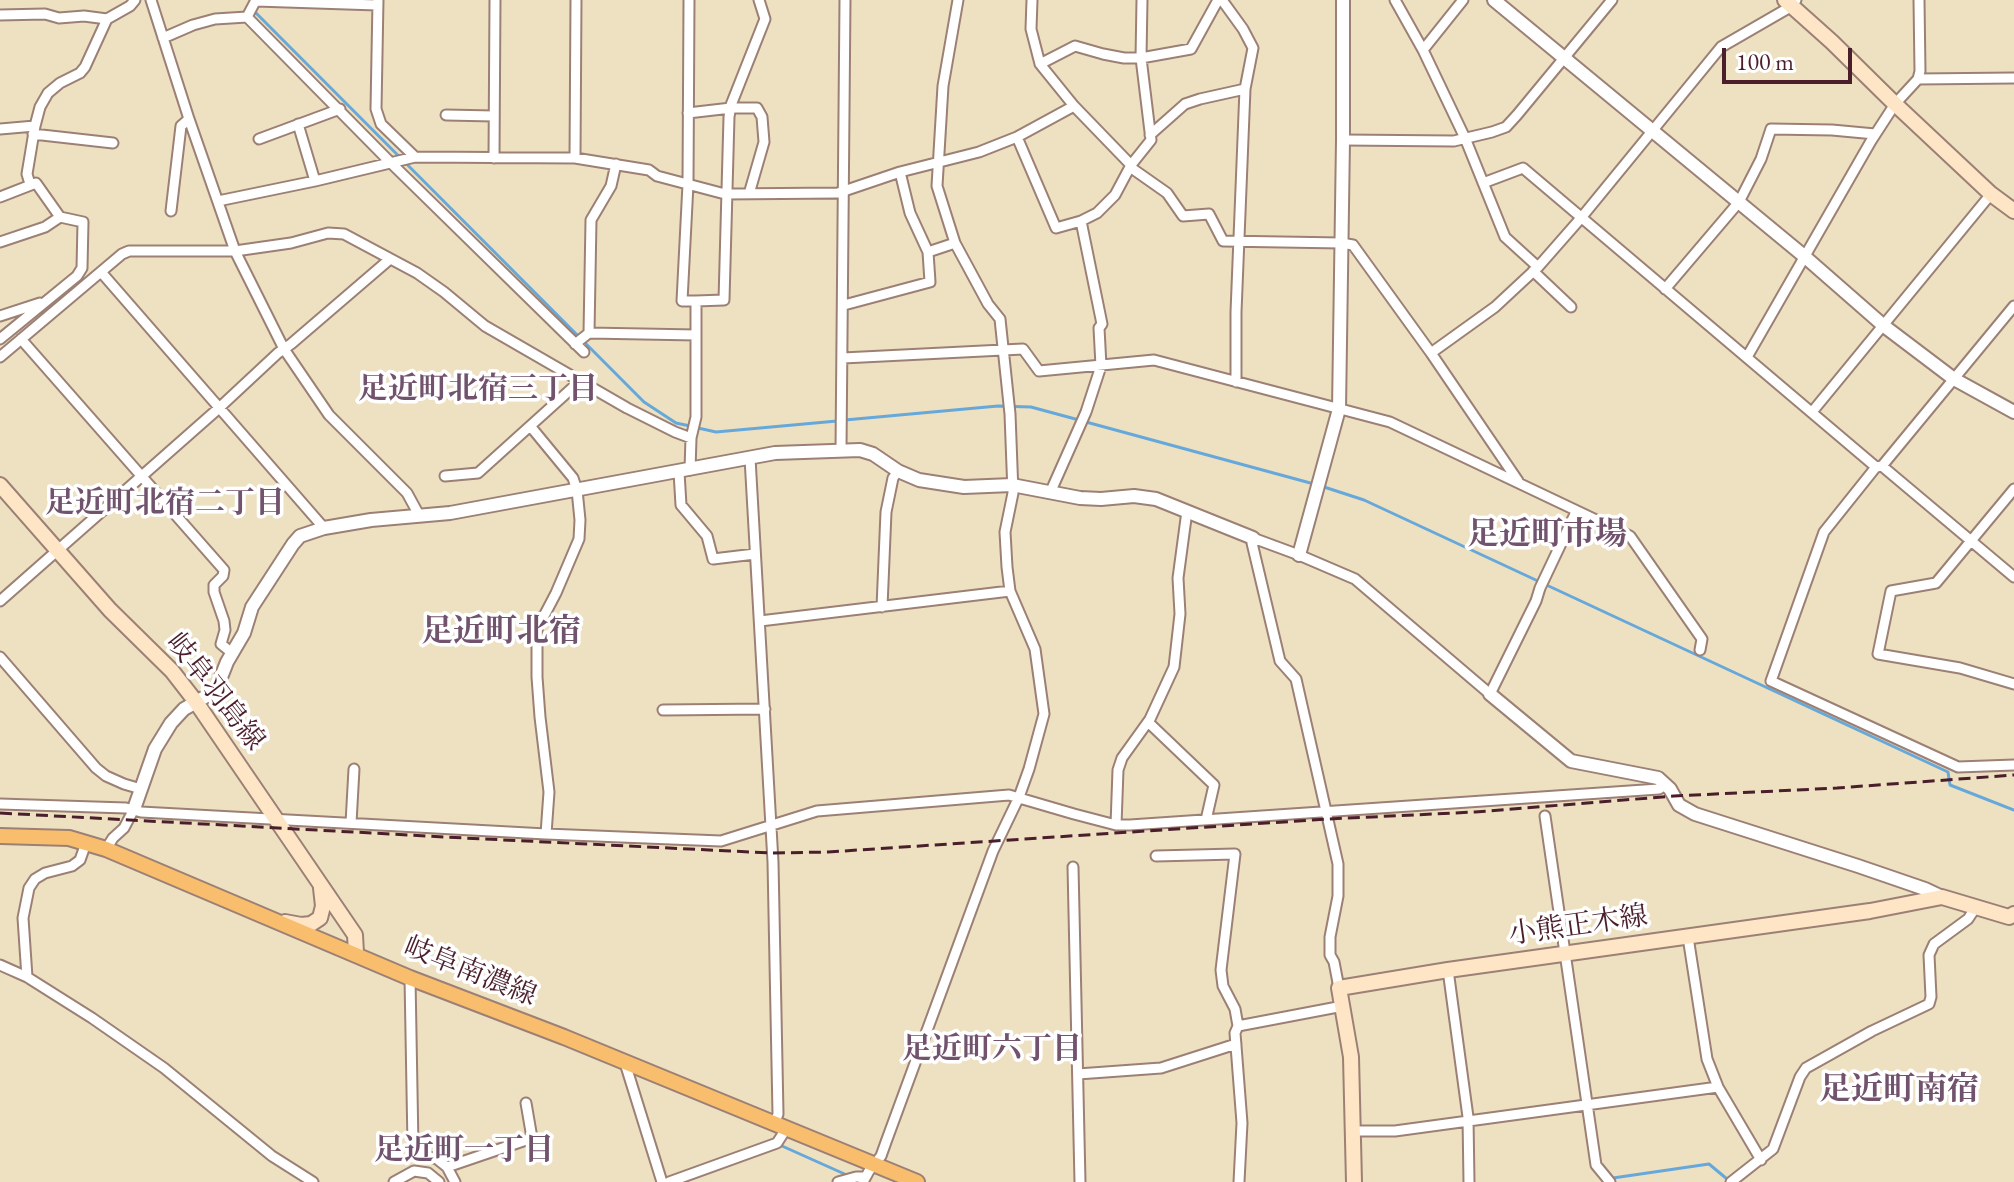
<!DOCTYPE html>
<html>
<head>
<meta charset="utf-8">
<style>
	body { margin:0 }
	#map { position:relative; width:2014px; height:1182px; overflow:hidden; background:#eee1c1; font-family:"EB Garamond",serif }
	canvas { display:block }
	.scale { position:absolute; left:1722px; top:48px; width:130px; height:36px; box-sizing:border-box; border:4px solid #4a1f2b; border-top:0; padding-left:10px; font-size:24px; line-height:28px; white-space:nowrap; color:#4a1f2b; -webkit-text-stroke:6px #fff; paint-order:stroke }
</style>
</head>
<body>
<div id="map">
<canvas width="2014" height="1182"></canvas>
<div class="scale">100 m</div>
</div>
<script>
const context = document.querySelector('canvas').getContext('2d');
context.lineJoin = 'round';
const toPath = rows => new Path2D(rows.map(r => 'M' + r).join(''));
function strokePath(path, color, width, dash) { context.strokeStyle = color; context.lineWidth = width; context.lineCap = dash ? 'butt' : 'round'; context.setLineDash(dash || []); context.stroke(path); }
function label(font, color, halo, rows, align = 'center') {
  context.font = font + ' "EB Garamond","Noto Serif JP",serif'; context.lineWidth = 7; context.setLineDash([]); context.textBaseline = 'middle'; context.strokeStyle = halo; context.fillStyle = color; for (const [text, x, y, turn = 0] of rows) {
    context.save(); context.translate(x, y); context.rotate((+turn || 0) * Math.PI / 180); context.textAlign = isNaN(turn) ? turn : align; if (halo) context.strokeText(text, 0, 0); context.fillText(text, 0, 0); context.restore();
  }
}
strokePath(toPath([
	[254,11,644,402,676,423,690,426],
	[845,420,998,406,1031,407,1079,420],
	[1086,422,1314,484],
	[698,428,716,432,837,421],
	[1321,486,1364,500,1948,772,1950,785,2014,810],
	[782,1146,849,1176],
	[1610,1175,1613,1178,1709,1164,1727,1179]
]), '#67a8db', 3);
const minor = toPath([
	[151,0,189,119,235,251,284,349,329,415,407,493,419,515],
	[378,0,376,109,381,124,415,157],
	[689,0,688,184,682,301,696,301,696,417,691,438,690,470],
	[1032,0,1031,29,1040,64,1074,106,1131,165],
	[1222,0,1243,29,1253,48,1245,89,1236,312,1236,382],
	[1395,0,1423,50,1465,138,1505,237,1538,267],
	[256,1,377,5],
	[0,15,45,14,59,18,84,16,107,19],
	[247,17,390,162,584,352],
	[163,38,193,25,215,19,247,17,256,0],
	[1423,50,1463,0],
	[1040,64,1075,46,1103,54,1124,58,1141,58,1191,49,1218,0],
	[1918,79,2014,78],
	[688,113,731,108,757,108,762,117,764,142,749,194],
	[446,115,494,116],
	[298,124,315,181],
	[0,129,35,126],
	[33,134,113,143],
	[1150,135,1185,104,1200,99,1245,89],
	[1017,137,1056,228,1081,221,1102,324,1099,328,1101,366,1086,412,1050,493],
	[259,139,340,109],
	[1343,140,1454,141,1492,132,1506,127,1517,115,1612,0],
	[494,158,495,0],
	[575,158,576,0],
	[1130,167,1167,193,1183,216,1209,214,1223,241,1341,243,1353,245,1431,353,1518,481],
	[1483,183,1523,168,1876,467],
	[30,184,27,174,35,126,40,107,48,93,60,83,80,73,85,67,107,19,130,6,135,0],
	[0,197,36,183,60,217,83,222,82,268,77,276,0,339],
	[218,201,315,181,415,157,575,158,649,170,657,176,725,194,838,193,900,172,979,152,1017,137,1074,106],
	[171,211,181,126,189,119],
	[1081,221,1097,213,1115,195,1131,165,1151,140,1141,58,1142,0],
	[0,242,45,227,60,217],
	[928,252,955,243],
	[1533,271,1571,307],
	[101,272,324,528],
	[1665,289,1739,202,1761,159,1771,129,1832,130,1875,134],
	[696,301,724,300,729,117,731,105,765,19,759,0],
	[844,305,930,282,928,252,910,213,900,172],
	[2014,306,1882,466,1876,467,1824,532,1771,681,1958,767,2014,765],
	[0,316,40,303],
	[589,333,696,335],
	[21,339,224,570,223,576,214,585,214,592,224,621,225,630,221,644,232,653],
	[575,344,589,333,591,220,611,186,616,164],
	[1431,353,1495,307,1538,267,1581,218,1721,47,1792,6,1796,0],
	[0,357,122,254,129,251,235,251,291,243,328,233,344,234,417,273,444,292,485,326,627,408,675,432,691,438],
	[1747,357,1871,141,1895,104,1918,79,1920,71,1919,0],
	[843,358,1023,349,1039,371,1154,360,1390,422,1630,536,1702,639,1700,650],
	[1812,412,1991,194],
	[531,427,573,478,577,490,580,520,579,539,556,593,545,614,540,619,537,630,537,677,540,717,549,792,546,834],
	[841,450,845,0],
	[750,458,773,862,778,1114,774,1124],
	[1882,466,2014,577],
	[679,472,681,505,707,536,713,559,755,554],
	[445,476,478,473,580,381],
	[2014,489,1936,583,1891,591,1878,654,1960,668,2014,684],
	[0,601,219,408,278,353,291,344,390,259],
	[882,607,886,512,893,478,898,471],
	[760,621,1010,591],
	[0,657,96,768,106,776,124,784,141,789],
	[663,710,765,709],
	[1148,722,1214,785,1206,820],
	[0,804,126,808,141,812,546,834,721,841,817,811,1009,795,1074,814,1116,825,1130,825,1659,789,1666,784],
	[1545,816,1596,1165,1610,1182],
	[351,823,354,769],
	[1116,825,1118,770,1122,758,1150,719,1174,667,1180,614,1178,578,1187,511],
	[106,849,113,838,124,828,134,809],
	[1156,856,1235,854,1221,970,1223,986,1235,1009,1238,1026,1235,1033,1242,1123,1239,1182],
	[1073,867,1080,1182],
	[1688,937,1707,1059,1718,1087,1761,1160],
	[0,965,27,977,92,1018,164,1068,272,1156,313,1182],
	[1448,970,1468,1117,1469,1182],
	[27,977,23,918,29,888,35,879,45,873,72,866,80,860,86,843],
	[410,978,413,1146,419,1154,437,1159,447,1167,455,1182],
	[1339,988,1334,962,1330,955,1330,937,1338,896,1338,864,1296,679,1280,661,1252,543,1253,538,1299,555,1355,579,1490,694,1536,601,1540,588,1576,512],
	[1238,1026,1343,1006],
	[625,1063,662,1182],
	[1078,1074,1161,1068,1236,1044],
	[1352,1131,1395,1131,1718,1087],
	[447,1167,532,1138,526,1103],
	[394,1182,414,1171,428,1173,439,1182],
	[669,1182,777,1143,786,1129],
	[838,1182,856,1177,864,1177],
	[863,1182,869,1171,881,1156,886,1142,993,851,1019,797,1029,769,1044,714,1035,649,1010,591,1007,567,1005,532,1013,493,1010,414,1000,319,988,304,955,243,937,186,943,86,958,0],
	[1731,1182,1773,1149,1800,1077,1806,1068,1872,1031,1929,1004,1931,997,1929,955,1934,944,1968,919,1976,907]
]);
const tertiary = toPath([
	[1494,0,1804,256,1884,326,1954,379,2014,412],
	[1299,555,1339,409,1343,140,1343,0],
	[1490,694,1571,761,1658,778,1670,789,1679,805,1695,814,1858,866,1925,889,1942,897],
	[134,809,155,749,171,723,184,709,210,694,218,685,227,662,244,633,252,607,293,544,300,536,324,528,371,520,450,513,775,453,860,450,873,454,898,471,919,480,964,487,1012,485,1080,498,1101,499,1134,496,1156,499,1253,538]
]);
const secondary = toPath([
	[1785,0,1832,42,1895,104,1991,194,2014,211],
	[0,485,110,610,172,671,196,702,355,935,356,953],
	[285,922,301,925,311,924,320,918,323,906,321,888],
	[1354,1182,1351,1057,1339,988,1448,970,1870,911,1942,897,2009,917,2014,914]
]);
const primary = toPath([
	[0,836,69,838,106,849,410,978,564,1037,917,1182]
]);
strokePath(minor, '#9c8076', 13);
strokePath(tertiary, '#9c8076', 16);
strokePath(secondary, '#9c8076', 18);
strokePath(primary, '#9c8076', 18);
strokePath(minor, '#fff', 9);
strokePath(tertiary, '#fff', 12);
strokePath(secondary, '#fde5c5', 14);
strokePath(primary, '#f9be6d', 14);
strokePath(toPath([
	[0,813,464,838,772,853,828,852,1328,819,1475,812,1674,796,1837,788,2014,775]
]), '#4a1f2b', 3, [12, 6]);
label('28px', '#4a1f2b', '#fff', [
	["岐阜羽島線",215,692,52],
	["小熊正木線",1578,926,-8],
	["岐阜南濃線",470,972,22]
]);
label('bold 30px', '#72536e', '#fff', [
	["足近町北宿三丁目",478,390],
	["足近町北宿二丁目",165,504],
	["足近町六丁目",992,1050],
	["足近町一丁目",464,1151]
]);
label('bold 32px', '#72536e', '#fff', [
	["足近町市場",1547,535],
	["足近町北宿",501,632],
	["足近町南宿",1899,1090]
]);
</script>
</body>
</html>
